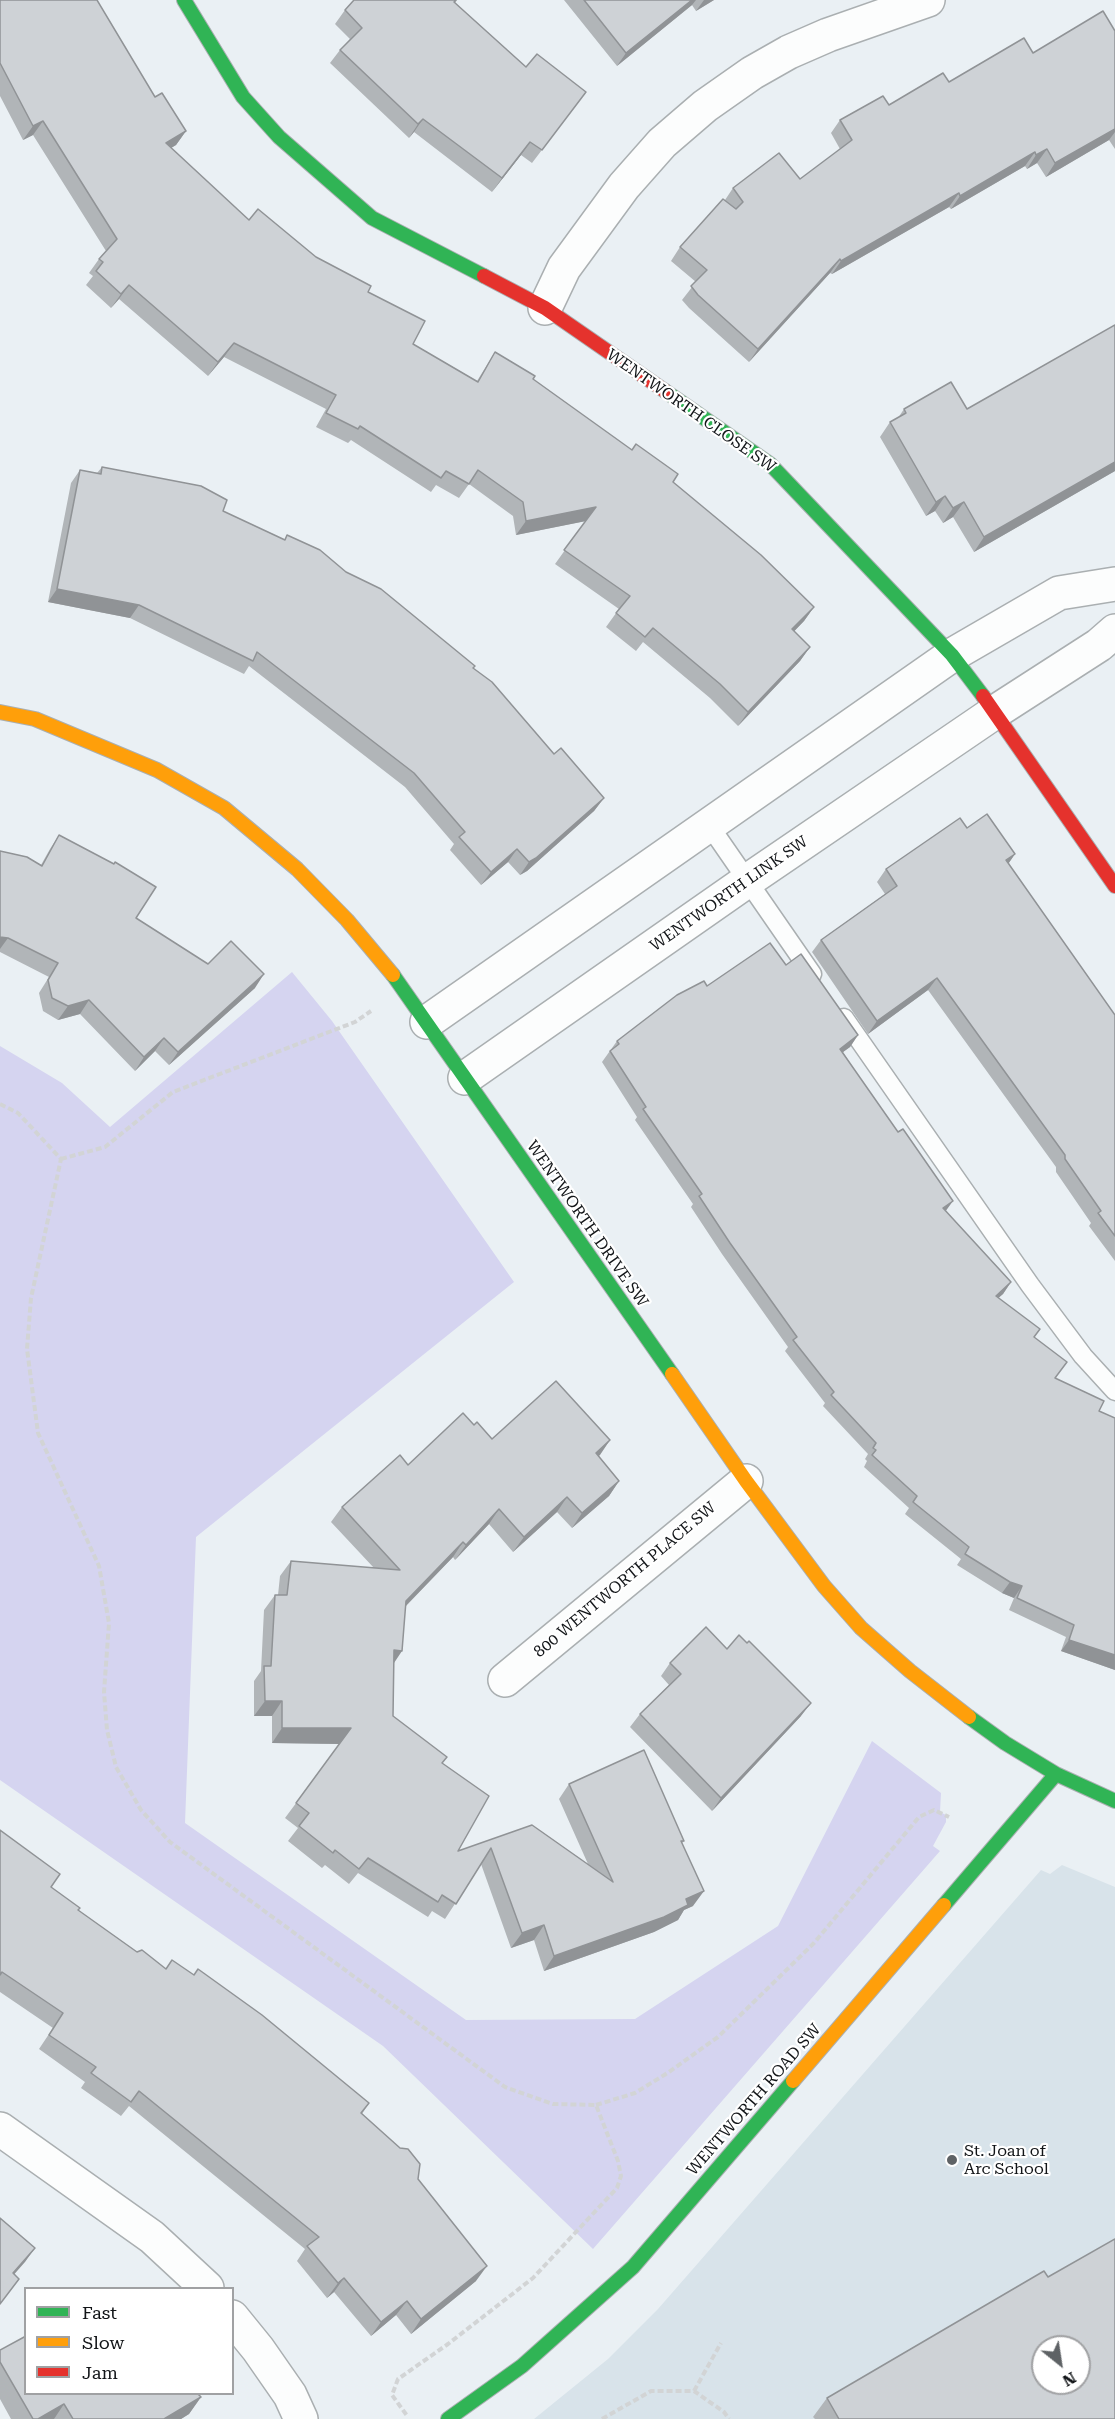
<!DOCTYPE html>
<html>
<head>
<meta charset="utf-8">
<style>
	body { margin:0 }
	#map { position:relative; width:1115px; height:2419px; overflow:hidden; background:#eaf0f4; font-family:"Roboto Serif",serif }
	canvas { display:block }
	.legend { position:absolute; left:24px; top:2287px; width:210px; height:108px; box-sizing:border-box; background:#fff; border:2px solid #a0a1a3; margin:0; padding:8px 10px; list-style:none; font-size:18px; color:#121518 }
	.legend li { display:flex; align-items:center; gap:12px; height:30px }
	.legend b { width:30px; border:2px solid #a0a1a3 }
	.north { position:absolute; left:1031px; top:2335px; width:60px; height:60px; box-sizing:border-box; background:#fff; border:2px solid #a0a1a3; border-radius:50%; rotate:150deg; font-size:16px; font-weight:700; line-height:24px; text-align:center; color:#121518 }
	.north::after { content:''; display:block; margin:auto; width:21px; height:27px; background:#5e6265; clip-path:polygon(50% 0,100% 100%,50% 72%,0 100%) }
</style>
</head>
<body>
<div id="map">
<canvas width="1115" height="2419"></canvas>
<ul class="legend">
<li><b style="height:8px;background:#30b455"></b>Fast</li>
<li><b style="height:8px;background:#ff9f0a"></b>Slow</li>
<li><b style="height:8px;background:#e5322d"></b>Jam</li>
</ul>
<div class="north">N</div>
</div>
<script>
const context = document.querySelector('canvas').getContext('2d');
context.lineJoin = 'round';
function fillPath(path, color) { context.fillStyle = color; context.fill(path, 'evenodd'); }
const toPath = rows => new Path2D(rows.map(r => 'M' + r).join(''));
function strokePath(path, color, width, dash) { context.strokeStyle = color; context.lineWidth = width; context.lineCap = dash ? 'butt' : 'round'; context.setLineDash(dash || []); context.stroke(path); }
function label(font, color, halo, rows, align = 'center') {
  context.font = font + ' "Roboto Serif",serif'; context.lineWidth = 4.5; context.setLineDash([]); context.textBaseline = 'middle'; context.strokeStyle = halo; context.fillStyle = color; for (const [text, x, y, turn = 0] of rows) {
    context.save(); context.translate(x, y); context.rotate((+turn || 0) * Math.PI / 180); context.textAlign = isNaN(turn) ? turn : align; if (halo) context.strokeText(text, 0, 0); context.fillText(text, 0, 0); context.restore();
  }
}
fillPath(toPath([
	[1062,1865,1115,1887,1115,2419,534,2419,608,2359,658,2309,1041,1870,1050,1874],
	[1043,2347,1079,2347,1079,2383,1043,2383]
]), '#d8e3ea');
fillPath(toPath([
	[292,972,332,1021,514,1282,196,1537,185,1823,466,2020,635,2019,778,1926,872,1741,941,1793,940,1812,946,1815,946,1822,933,1846,940,1851,593,2249,383,2046,0,1780,0,1046,62,1083,110,1127]
]), '#d5d4f0');
const lane = toPath([
	[709,825,812,974],
	[844,1018,1030,1285,1083,1356,1115,1391]
]);
const street = toPath([
	[545,308,564,268,624,186,662,143,705,106,752,73,789,52,828,35,928,0],
	[427,1022,952,655,1059,593,1115,584],
	[465,1078,747,881,995,712,1099,645,1115,631],
	[505,1680,746,1481],
	[0,2129,152,2237,207,2288],
	[232,2317,258,2349,290,2395,301,2419]
]);
const fast = toPath([
	[184,0,243,97,279,137,372,218,484,276],
	[665,391,770,464,952,655,983,696],
	[393,975,672,1374],
	[969,1717,1005,1743,1056,1774,1115,1801],
	[944,1905,1056,1774],
	[448,2419,522,2366,633,2267,793,2081]
]);
const slow = toPath([
	[0,712,35,719,157,770,224,808,297,869,347,920,393,975],
	[672,1374,746,1481,824,1586,861,1628,910,1671,969,1717],
	[793,2081,944,1905]
]);
const jam = toPath([
	[484,276,545,308,665,391],
	[983,696,1115,886]
]);
strokePath(lane, '#aaafb1', 21);
strokePath(street, '#aaafb1', 36);
strokePath(fast, '#aaafb1', 16);
strokePath(slow, '#aaafb1', 16);
strokePath(jam, '#aaafb1', 16);
strokePath(toPath([
	[0,1104,18,1113,61,1159,31,1298,27,1349,38,1433,99,1566,109,1623,104,1692,107,1730,116,1767,141,1810,170,1842,505,2087,553,2104,596,2105,618,2161,621,2176,617,2188,533,2278,448,2344,398,2379,392,2395,408,2417],
	[61,1159,105,1147,173,1092,355,1022,371,1011],
	[596,2105,635,2093,669,2072,718,2037,814,1943,919,1817,934,1810,949,1817],
	[694,2391,721,2343],
	[602,2419,651,2391,694,2391,724,2412,729,2419]
]), '#d2d4d5', 4, [6, 3]);
strokePath(lane, '#fcfdfd', 18);
strokePath(street, '#fcfdfd', 33);
strokePath(fast, '#30b455', 14);
strokePath(slow, '#ff9f0a', 14);
strokePath(jam, '#e5322d', 14);
fillPath(toPath([
	[0,0,155,97,186,131,176,145,171,148,249,220,316,257,368,292,413,344,477,381,495,352,673,482,814,607,804,621,794,631,810,647,800,661,738,726,710,698,643,642,636,651,606,627,619,609,555,564,586,521,516,535,513,516,469,484,459,498,436,485,431,492,351,440,348,443,316,427,326,409,224,357,208,376,119,299,111,308,86,285,93,276,89,273,99,259,106,251,33,135,23,140,0,96],
	[354,0,457,0,455,3,526,67,586,92,532,163,521,155,492,192,414,132,409,138,330,63,340,50,350,39,335,24,345,10],
	[564,0,714,0,696,11,692,5,617,66],
	[1115,31,1115,149,1109,140,1046,177,1037,163,1027,169,1025,166,951,209,949,207,832,274,830,273,749,362,689,308,682,300,696,282,671,261,680,247,725,200,733,188,800,179,840,149,831,133,840,120,889,105,949,82,1033,53],
	[1115,326,1115,471,974,552,953,517,943,523,935,511,926,516,880,437,890,422,898,418,904,409,967,409],
	[102,467,223,511,284,540,287,535,346,572,473,668,554,754,604,798,594,811,527,871,520,875,508,862,481,885,450,850,454,844,405,787,249,666,244,674,130,618,48,602,71,483,80,470,97,473],
	[967,828,1015,854,1008,864,1115,1015,1115,1261,1089,1226,1091,1223,1056,1172,1056,1167,928,990,868,1034,812,952,821,940,885,894,877,882,886,869],
	[59,835,136,918,208,964,255,988,169,1065,155,1051,135,1071,80,1014,58,1020,43,1011,39,993,49,977,0,952,0,851,41,865,50,849],
	[786,965,858,1035,850,1047,843,1052,946,1212,1011,1282,1003,1294,998,1298,1034,1337,1056,1378,1099,1411,1115,1670,1061,1651,1066,1637,1009,1610,1014,1598,1002,1593,957,1565,961,1559,905,1514,909,1508,864,1467,867,1461,865,1459,868,1454,823,1406,825,1403,785,1351,788,1347,722,1254,691,1207,693,1204,635,1120,637,1117,602,1062,617,1041,707,986],
	[474,1425,492,1439,610,1440,598,1456,619,1481,609,1496,572,1528,557,1512,513,1552,489,1524,455,1560,453,1557,406,1606,394,1662,393,1716,442,1763,458,1851,532,1825,588,1864,559,1799,569,1784,684,1841,682,1843,693,1906,684,1910,678,1920,654,1932,544,1971,534,1940,511,1948,481,1864,445,1919,432,1911,428,1917,358,1873,349,1884,325,1865,322,1868,288,1841,298,1828,285,1818,340,1744,272,1743,272,1716,254,1716,254,1681,261,1671,264,1610,275,1595,278,1595,280,1576,291,1561,374,1568,331,1522,342,1507,408,1465],
	[747,1643,801,1716,712,1811,630,1727,640,1714,669,1685,661,1676,670,1663,727,1649],
	[0,1830,51,1887,78,1910,137,1952,166,1969,369,2103,362,2114,418,2179,476,2281,411,2334,396,2315,371,2336,334,2292,327,2298,297,2261,305,2249,129,2106,121,2116,81,2088,85,2082,39,2049,53,2028,0,1992],
	[1048,2277,1115,2419,815,2419,813,2417,827,2398],
	[0,2350,201,2397,189,2414,181,2419,11,2419,0,2399]
]), '#b1b5b8');
fillPath(toPath([
	[692,0,696,0,692,5,617,66,626,53],
	[704,0,714,0,696,11],
	[423,119,414,132,409,138,418,124],
	[43,121,33,135,23,140,33,126],
	[1115,129,1115,132,1109,140,1046,177,1055,163],
	[186,131,176,145,156,157,166,143],
	[530,142,521,155,492,192,502,178],
	[1047,149,1037,163,1027,169,1036,155],
	[1035,152,1025,166,951,209,960,196],
	[959,193,949,207,832,274,841,261],
	[840,259,830,273,749,362,758,349],
	[129,285,119,299,111,308,121,294],
	[234,343,224,357,208,376,218,362],
	[1115,462,1115,471,974,552,984,537],
	[945,496,935,511,926,516,936,502],
	[964,502,953,517,943,523,953,508],
	[596,507,586,521,516,535,526,521],
	[57,589,139,605,130,618,48,602],
	[814,607,804,621,783,643,792,629],
	[810,647,800,661,738,726,748,712],
	[604,798,594,811,527,871,520,875,529,862],
	[517,849,508,862,481,885,491,872],
	[1015,854,1006,867,1006,860],
	[0,937,8,938,0,949],
	[264,974,255,988,169,1065,178,1052],
	[937,978,928,990,868,1034,877,1021],
	[89,1000,80,1014,58,1020,68,1006],
	[858,1035,850,1047,832,1060,840,1049],
	[164,1038,155,1051,135,1071,144,1057],
	[953,1201,945,1212,943,1208],
	[1011,1282,1003,1294,988,1307,996,1296],
	[610,1440,600,1455,585,1468,596,1453],
	[619,1481,609,1496,572,1528,582,1513],
	[567,1497,557,1512,513,1552,524,1537],
	[499,1509,489,1524,455,1560,466,1545],
	[463,1542,453,1557,396,1616,406,1601],
	[1010,1582,1022,1586,1014,1598,1002,1593],
	[1069,1640,1115,1655,1115,1670,1061,1651],
	[394,1650,402,1651,392,1666],
	[265,1701,282,1701,272,1716,254,1716],
	[811,1703,801,1716,712,1811,721,1798],
	[282,1728,351,1728,341,1744,272,1743],
	[704,1891,693,1906,684,1910,678,1920,654,1932,544,1971,554,1956],
	[544,1925,534,1940,511,1948,522,1933],
	[35,2248,25,2262,3,2287,13,2273],
	[487,2266,476,2281,411,2334,421,2319],
	[344,2278,334,2292,327,2298,338,2283],
	[407,2301,396,2315,371,2336,381,2322],
	[201,2397,189,2414,181,2419,163,2419],
	[64,2404,54,2419,38,2419]
]), '#909396');
const building = toPath([
	[0,0,97,0,155,97,162,93,186,131,166,143,249,220,258,209,316,257,371,286,368,292,425,321,413,344,478,382,495,352,535,376,533,379,632,450,636,444,678,474,673,482,761,555,814,607,792,629,810,647,748,712,720,684,653,628,645,637,616,613,630,596,564,550,596,507,526,521,523,502,478,470,469,484,446,471,441,478,360,426,358,429,326,413,336,395,234,343,218,362,129,285,121,294,96,271,103,262,99,259,117,239,43,121,33,126,0,63,0,0],
	[354,0,456,0,454,2,526,67,537,54,586,92,542,150,530,142,502,178,423,119,418,124,340,50,362,28,345,10,354,0],
	[584,0,692,0,626,53,584,0],
	[1103,11,1115,31,1115,129,1055,163,1047,149,1036,155,1035,152,960,196,959,193,841,261,840,259,758,349,698,295,691,286,707,270,680,247,723,199,736,209,743,202,733,188,779,153,800,179,852,140,840,120,883,96,889,105,943,73,949,82,1024,38,1033,53,1103,11],
	[1115,325,1115,462,984,537,964,502,953,508,945,496,936,502,890,422,906,413,904,409,951,382,967,409,1115,325],
	[102,467,201,486,227,500,223,511,285,540,287,535,320,550,346,572,381,589,475,666,473,668,492,682,554,754,561,748,604,798,536,858,529,862,517,849,491,872,459,837,465,832,414,773,257,652,253,661,139,605,57,589,80,470,101,474,102,467],
	[987,814,1015,854,1006,860,1115,1015,1115,1236,1098,1213,1101,1211,1065,1159,1065,1155,937,978,877,1021,821,940,897,886,886,869,960,818,967,828,987,814],
	[59,835,114,864,115,862,156,887,136,918,208,964,231,941,264,974,178,1052,164,1038,144,1057,89,1000,68,1006,52,998,48,980,58,963,8,938,0,937,0,851,27,857,42,866,59,835],
	[770,943,786,965,801,954,858,1035,840,1049,898,1132,903,1129,953,1201,943,1208,1011,1282,996,1296,1040,1329,1034,1337,1067,1362,1055,1378,1104,1401,1099,1411,1115,1418,1115,1655,1069,1640,1074,1625,1017,1598,1022,1586,1010,1582,965,1554,969,1547,913,1502,917,1496,872,1455,876,1450,873,1448,876,1443,831,1395,834,1392,793,1340,797,1337,730,1243,699,1196,702,1194,643,1109,646,1107,610,1051,619,1044,617,1041,677,995,704,981,707,986,770,943],
	[556,1381,610,1440,596,1453,619,1481,582,1513,567,1497,524,1537,499,1509,466,1545,463,1542,406,1601,402,1651,394,1650,393,1716,447,1757,442,1763,489,1796,458,1851,532,1825,613,1882,569,1784,644,1750,684,1841,681,1841,704,1891,686,1899,688,1905,664,1917,554,1956,544,1925,522,1933,491,1848,456,1904,442,1895,438,1902,368,1858,359,1869,335,1850,333,1853,299,1826,309,1813,296,1803,351,1728,282,1728,282,1701,265,1701,264,1666,271,1666,275,1595,287,1595,291,1561,400,1570,342,1507,400,1455,408,1465,463,1413,474,1425,477,1422,492,1439,556,1381],
	[706,1627,727,1649,739,1635,747,1643,749,1641,811,1703,721,1798,640,1714,681,1674,670,1663,706,1627],
	[0,1830,60,1874,51,1887,80,1908,78,1910,137,1952,142,1950,166,1969,172,1960,194,1975,198,1969,262,2015,369,2103,361,2113,400,2148,408,2149,420,2164,418,2179,487,2266,421,2319,407,2301,381,2322,344,2278,338,2283,307,2246,319,2237,139,2091,131,2102,91,2073,96,2067,49,2035,63,2013,2,1972,0,1975,0,1830],
	[0,2218,35,2248,13,2273,19,2279,0,2304,0,2218],
	[1115,2239,1115,2419,839,2419,827,2398,1044,2271,1048,2277,1115,2239],
	[1043,2347,1079,2347,1079,2383,1043,2383,1043,2347],
	[26,2336,26,2394,198,2394,201,2397,164,2419,73,2419,64,2404,38,2419,33,2419,0,2362,0,2350,26,2336]
]);
fillPath(building, '#ced2d6');
strokePath(building, '#909396', 1.5);
for (const [x, y, r, color] of [
	[952,2160,6,"#5e6265"]
]) { const dot = new Path2D(); dot.arc(x, y, r, 0, 2 * Math.PI); context.fillStyle = color; context.fill(dot); strokePath(dot, '#fff', 2); }
label('16px', '#121518', '#fff', [
	["WENTWORTH CLOSE SW",691,411,35],
	["WENTWORTH LINK SW",729,894,-35],
	["WENTWORTH DRIVE SW",587,1224,55],
	["800 WENTWORTH PLACE SW",625,1580,-40],
	["WENTWORTH ROAD SW",754,2100,-49]
]);
label('16px', '#121518', '#fff', [
	["St. Joan of",964,2151],
	["Arc School",964,2169]
], 'left');
</script>
</body>
</html>
